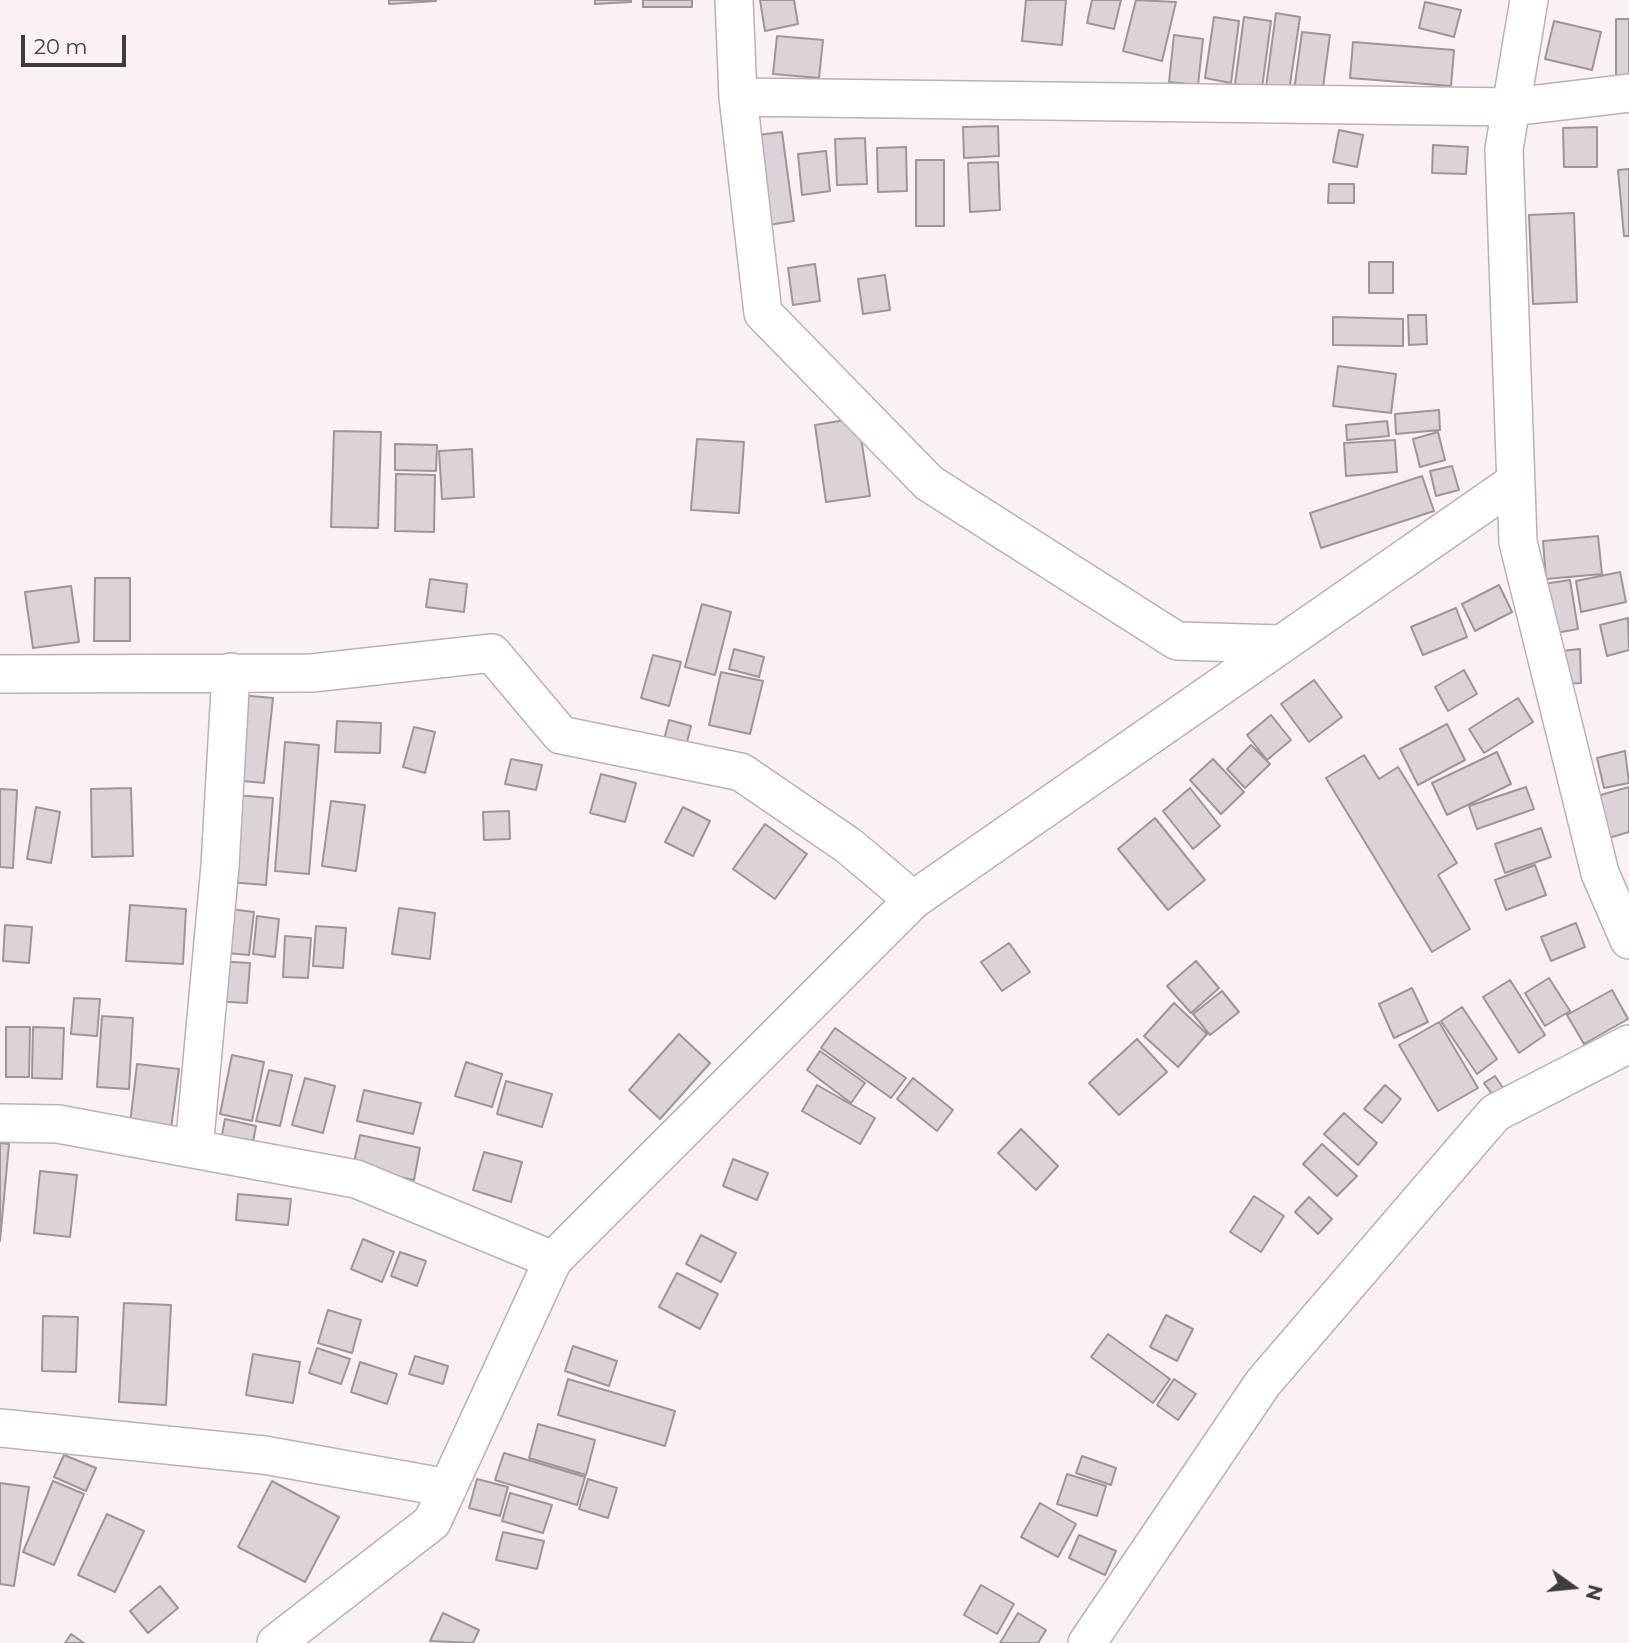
<!DOCTYPE html>
<html>
<head>
<meta charset="utf-8">
<style>
	body { margin:0 }
	#map { position:relative; width:1629px; height:1643px; overflow:hidden; background:#faf1f7; font-family:Montserrat,sans-serif }
	canvas { display:block }
	.north { position:absolute; left:1538px; top:1552px; width:70px; height:70px; -webkit-text-stroke:5px #faf1f7; paint-order:stroke; rotate:105deg; font-size:19px; font-weight:700; line-height:28px; text-align:center; color:#3f3c3e }
	.north::after { content:''; display:block; margin:auto; width:24px; height:32px; background:#3f3c3e; clip-path:polygon(50% 0,100% 100%,50% 72%,0 100%) }
	.scale { position:absolute; left:21px; top:35px; width:105px; height:32px; box-sizing:border-box; border:4px solid #3f3c3e; border-top:0; padding-left:9px; font-size:21px; line-height:24px; white-space:nowrap; color:#3f3c3e; -webkit-text-stroke:5px #faf1f7; paint-order:stroke }
</style>
</head>
<body>
<div id="map">
<canvas width="1629" height="1643"></canvas>
<div class="north">N</div>
<div class="scale">20 m</div>
</div>
<script>
const context = document.querySelector('canvas').getContext('2d');
context.lineJoin = 'round';
function fillPath(path, color) { context.fillStyle = color; context.fill(path, 'evenodd'); }
const toPath = rows => new Path2D(rows.map(r => 'M' + r).join(''));
function strokePath(path, color, width, dash) { context.strokeStyle = color; context.lineWidth = width; context.lineCap = dash ? 'butt' : 'round'; context.setLineDash(dash || []); context.stroke(path); }
const building = toPath([
	[389,0,436,0,436,1,389,4,389,0],
	[595,0,631,0,631,2,595,4,595,0],
	[643,0,692,0,692,7,643,7,643,0],
	[760,0,794,0,798,24,765,31,760,0],
	[1026,0,1066,0,1062,45,1022,41,1026,0],
	[1092,0,1121,0,1114,29,1087,23,1092,0],
	[1136,0,1176,2,1162,61,1123,51,1136,0],
	[1425,2,1461,10,1454,37,1419,28,1425,2],
	[1276,13,1300,17,1289,91,1266,87,1276,13],
	[1214,17,1239,21,1231,83,1205,78,1214,17],
	[1244,17,1271,21,1262,88,1235,84,1244,17],
	[1616,19,1629,19,1629,77,1616,77,1616,19],
	[1554,21,1601,32,1592,70,1545,59,1554,21],
	[1302,32,1330,35,1322,95,1294,91,1302,32],
	[1174,35,1203,39,1198,85,1169,82,1174,35],
	[777,36,823,40,819,78,773,74,777,36],
	[1353,42,1454,50,1451,86,1350,78,1353,42],
	[998,126,999,156,964,158,963,127,998,126],
	[1597,127,1597,167,1564,167,1563,128,1597,127],
	[1339,130,1363,135,1357,167,1333,162,1339,130],
	[782,132,794,221,762,226,750,136,782,132],
	[865,138,867,184,837,185,835,139,865,138],
	[1433,145,1468,147,1466,174,1432,173,1433,145],
	[906,147,907,191,878,192,877,148,906,147],
	[826,151,830,191,802,195,798,154,826,151],
	[916,160,944,160,944,226,916,226,916,160],
	[998,162,1000,210,970,212,968,163,998,162],
	[1629,169,1629,236,1624,236,1618,170,1629,169],
	[1329,184,1354,184,1354,203,1328,203,1329,184],
	[1574,213,1577,302,1533,304,1529,215,1574,213],
	[1369,262,1393,262,1393,293,1369,293,1369,262],
	[815,264,820,301,793,305,788,268,815,264],
	[885,275,890,310,863,314,858,279,885,275],
	[1408,315,1426,315,1427,344,1409,345,1408,315],
	[1333,317,1403,319,1403,346,1333,345,1333,317],
	[1338,366,1396,374,1391,413,1333,406,1338,366],
	[1439,410,1440,430,1396,434,1395,414,1439,410],
	[858,418,870,496,826,502,815,425,858,418],
	[1387,421,1389,436,1347,440,1346,425,1387,421],
	[334,431,381,432,378,528,331,527,334,431],
	[1438,432,1445,460,1420,467,1413,439,1438,432],
	[697,439,744,442,739,513,691,510,697,439],
	[1395,440,1397,472,1346,476,1344,443,1395,440],
	[395,444,437,445,436,471,395,470,395,444],
	[472,449,474,497,442,499,439,451,472,449],
	[1452,466,1459,490,1436,496,1430,471,1452,466],
	[396,474,435,475,434,532,395,531,396,474],
	[1422,476,1434,511,1321,548,1310,513,1422,476],
	[1598,536,1602,574,1546,579,1543,541,1598,536],
	[1620,572,1626,602,1581,612,1576,581,1620,572],
	[95,578,130,578,130,641,94,641,95,578],
	[430,579,467,584,464,612,426,607,430,579],
	[1570,580,1578,629,1545,635,1537,585,1570,580],
	[1499,585,1512,612,1475,631,1462,604,1499,585],
	[71,586,79,642,33,648,25,592,71,586],
	[702,604,731,612,715,675,685,667,702,604],
	[1456,608,1467,637,1423,655,1411,627,1456,608],
	[1628,618,1629,650,1607,656,1600,625,1628,618],
	[734,649,764,657,759,677,729,669,734,649],
	[1580,649,1581,683,1562,684,1561,651,1580,649],
	[653,655,681,662,669,706,641,698,653,655],
	[1464,670,1477,694,1448,711,1435,687,1464,670],
	[721,672,763,681,750,734,709,725,721,672],
	[1314,680,1342,717,1309,742,1281,704,1314,680],
	[240,695,273,698,264,783,232,780,240,695],
	[1518,698,1533,722,1484,753,1469,729,1518,698],
	[1271,715,1291,740,1267,760,1247,735,1271,715],
	[669,720,691,726,686,746,664,740,669,720],
	[337,721,381,723,380,753,335,752,337,721],
	[1447,724,1465,760,1418,785,1400,749,1447,724],
	[414,727,435,732,425,773,403,767,414,727],
	[285,742,319,745,309,874,275,871,285,742],
	[1251,745,1270,764,1245,788,1227,769,1251,745],
	[1625,751,1629,783,1604,788,1597,758,1625,751],
	[1497,752,1511,784,1447,815,1432,783,1497,752],
	[1364,755,1379,779,1398,767,1457,863,1438,875,1470,929,1432,952,1326,778,1364,755],
	[511,759,542,765,536,790,505,784,511,759],
	[1213,759,1244,792,1221,814,1190,780,1213,759],
	[601,774,636,783,625,822,590,813,601,774],
	[1526,787,1534,809,1477,829,1469,806,1526,787],
	[1629,787,1629,832,1602,840,1590,798,1629,787],
	[131,788,133,856,92,857,91,789,131,788],
	[1190,788,1220,826,1193,849,1163,811,1190,788],
	[0,789,17,790,13,868,0,867,0,789],
	[235,795,273,798,266,885,228,882,235,795],
	[331,801,365,805,356,871,322,866,331,801],
	[36,807,60,812,51,863,27,859,36,807],
	[683,807,710,821,693,856,665,842,683,807],
	[509,811,510,839,484,840,483,812,509,811],
	[1155,818,1205,880,1168,910,1118,849,1155,818],
	[765,824,807,854,775,899,733,869,765,824],
	[1541,828,1551,857,1505,873,1495,844,1541,828],
	[1535,865,1546,895,1506,910,1495,880,1535,865],
	[130,905,186,909,183,964,126,961,130,905],
	[222,908,254,912,249,955,217,952,222,908],
	[399,908,435,913,430,959,392,954,399,908],
	[257,916,279,919,275,957,253,954,257,916],
	[1576,923,1585,947,1551,961,1541,937,1576,923],
	[5,925,32,927,29,963,3,961,5,925],
	[316,926,346,928,343,968,313,966,316,926],
	[285,936,311,938,308,978,283,977,285,936],
	[1009,943,1030,972,1002,991,981,962,1009,943],
	[215,961,250,963,247,1003,212,1001,215,961],
	[1196,961,1219,988,1191,1013,1167,986,1196,961],
	[1549,978,1570,1011,1545,1026,1525,993,1549,978],
	[1510,980,1545,1035,1519,1053,1483,997,1510,980],
	[1412,988,1428,1022,1394,1038,1379,1004,1412,988],
	[1612,990,1628,1019,1584,1044,1567,1015,1612,990],
	[1222,991,1239,1012,1210,1035,1193,1014,1222,991],
	[74,998,100,999,97,1036,71,1034,74,998],
	[1174,1003,1207,1034,1178,1067,1144,1036,1174,1003],
	[1462,1007,1497,1059,1477,1074,1441,1021,1462,1007],
	[102,1016,133,1018,129,1089,97,1087,102,1016],
	[1439,1022,1478,1088,1438,1111,1399,1045,1439,1022],
	[6,1027,30,1027,29,1077,6,1077,6,1027],
	[33,1027,64,1028,62,1079,32,1078,33,1027],
	[835,1028,906,1078,891,1098,821,1048,835,1028],
	[679,1034,710,1063,660,1119,629,1090,679,1034],
	[1137,1039,1167,1072,1119,1115,1089,1083,1137,1039],
	[820,1051,865,1083,851,1103,807,1070,820,1051],
	[232,1055,264,1062,252,1121,220,1114,232,1055],
	[466,1062,502,1074,492,1107,455,1096,466,1062],
	[137,1064,179,1069,170,1136,129,1132,137,1064],
	[269,1070,292,1075,280,1126,256,1121,269,1070],
	[1495,1076,1511,1100,1501,1107,1484,1083,1495,1076],
	[305,1078,335,1086,323,1133,292,1125,305,1078],
	[913,1078,953,1110,937,1131,897,1099,913,1078],
	[506,1081,552,1094,542,1127,497,1114,506,1081],
	[817,1085,875,1118,860,1144,802,1111,817,1085],
	[1385,1085,1401,1099,1382,1123,1364,1109,1385,1085],
	[364,1090,421,1103,413,1134,357,1121,364,1090],
	[1344,1113,1377,1143,1358,1165,1324,1134,1344,1113],
	[225,1119,256,1126,251,1152,220,1145,225,1119],
	[1021,1129,1058,1166,1036,1190,998,1153,1021,1129],
	[360,1135,420,1148,414,1180,353,1167,360,1135],
	[0,1143,9,1144,0,1241,0,1143],
	[1322,1144,1357,1176,1337,1196,1303,1164,1322,1144],
	[484,1152,522,1162,511,1202,473,1190,484,1152],
	[733,1159,768,1173,757,1200,723,1186,733,1159],
	[40,1171,77,1175,70,1237,34,1233,40,1171],
	[238,1194,291,1199,288,1225,236,1220,238,1194],
	[1254,1196,1284,1216,1261,1252,1230,1232,1254,1196],
	[1309,1197,1332,1219,1318,1234,1295,1212,1309,1197],
	[701,1235,736,1253,721,1282,686,1264,701,1235],
	[363,1239,394,1252,382,1282,351,1269,363,1239],
	[400,1252,426,1261,417,1286,391,1276,400,1252],
	[677,1273,718,1294,700,1329,659,1307,677,1273],
	[124,1303,171,1305,166,1405,119,1402,124,1303],
	[328,1310,361,1320,352,1353,318,1343,328,1310],
	[1166,1315,1193,1329,1177,1361,1150,1347,1166,1315],
	[43,1316,78,1317,76,1372,42,1371,43,1316],
	[1108,1334,1170,1379,1153,1403,1091,1357,1108,1334],
	[573,1346,617,1361,609,1386,565,1371,573,1346],
	[317,1348,350,1359,341,1384,309,1373,317,1348],
	[253,1354,300,1362,293,1403,246,1395,253,1354],
	[415,1356,448,1366,443,1384,409,1374,415,1356],
	[360,1362,397,1374,387,1404,351,1392,360,1362],
	[568,1379,675,1411,665,1446,558,1415,568,1379],
	[1174,1379,1196,1394,1178,1420,1157,1405,1174,1379],
	[538,1424,595,1440,586,1475,529,1458,538,1424],
	[504,1453,585,1477,577,1505,495,1480,504,1453],
	[64,1455,96,1468,86,1491,54,1477,64,1455],
	[1082,1456,1116,1468,1111,1485,1076,1473,1082,1456],
	[1067,1474,1106,1486,1097,1516,1057,1504,1067,1474],
	[477,1479,508,1487,500,1516,469,1508,477,1479],
	[588,1479,617,1488,608,1518,579,1509,588,1479],
	[53,1481,84,1494,54,1565,23,1552,53,1481],
	[272,1481,339,1517,305,1582,238,1547,272,1481],
	[0,1483,29,1487,14,1586,0,1584,0,1483],
	[510,1493,552,1505,543,1533,502,1521,510,1493],
	[1040,1503,1076,1524,1058,1557,1021,1537,1040,1503],
	[107,1514,144,1531,115,1592,78,1575,107,1514],
	[503,1532,544,1541,537,1569,496,1560,503,1532],
	[1079,1535,1116,1551,1105,1575,1069,1558,1079,1535],
	[981,1585,1014,1604,997,1634,964,1615,981,1585],
	[160,1586,178,1608,148,1633,130,1611,160,1586],
	[443,1613,479,1630,473,1643,430,1641,443,1613],
	[1018,1613,1046,1630,1038,1643,1000,1643,1018,1613],
	[71,1634,84,1643,65,1643,71,1634]
]);
fillPath(building, '#dbd3d9');
strokePath(building, '#9d959b', 2);
const street = toPath([
	[734,0,738,97,1512,107,1629,93],
	[1529,0,1504,149,1518,542,1600,873,1629,940],
	[738,97,763,313,929,483,1177,641,1281,644],
	[0,674,312,673,492,653,561,735,741,772,849,846,913,900],
	[0,1123,58,1124,356,1179,553,1260],
	[194,1149,220,866,231,672],
	[0,1428,264,1455,448,1488],
	[276,1643,432,1522,553,1260,913,900,1515,482],
	[1087,1643,1263,1383,1495,1113,1629,1044]
]);
strokePath(street, '#b9b1b7', 40);
strokePath(street, '#fff', 37);
</script>
</body>
</html>
